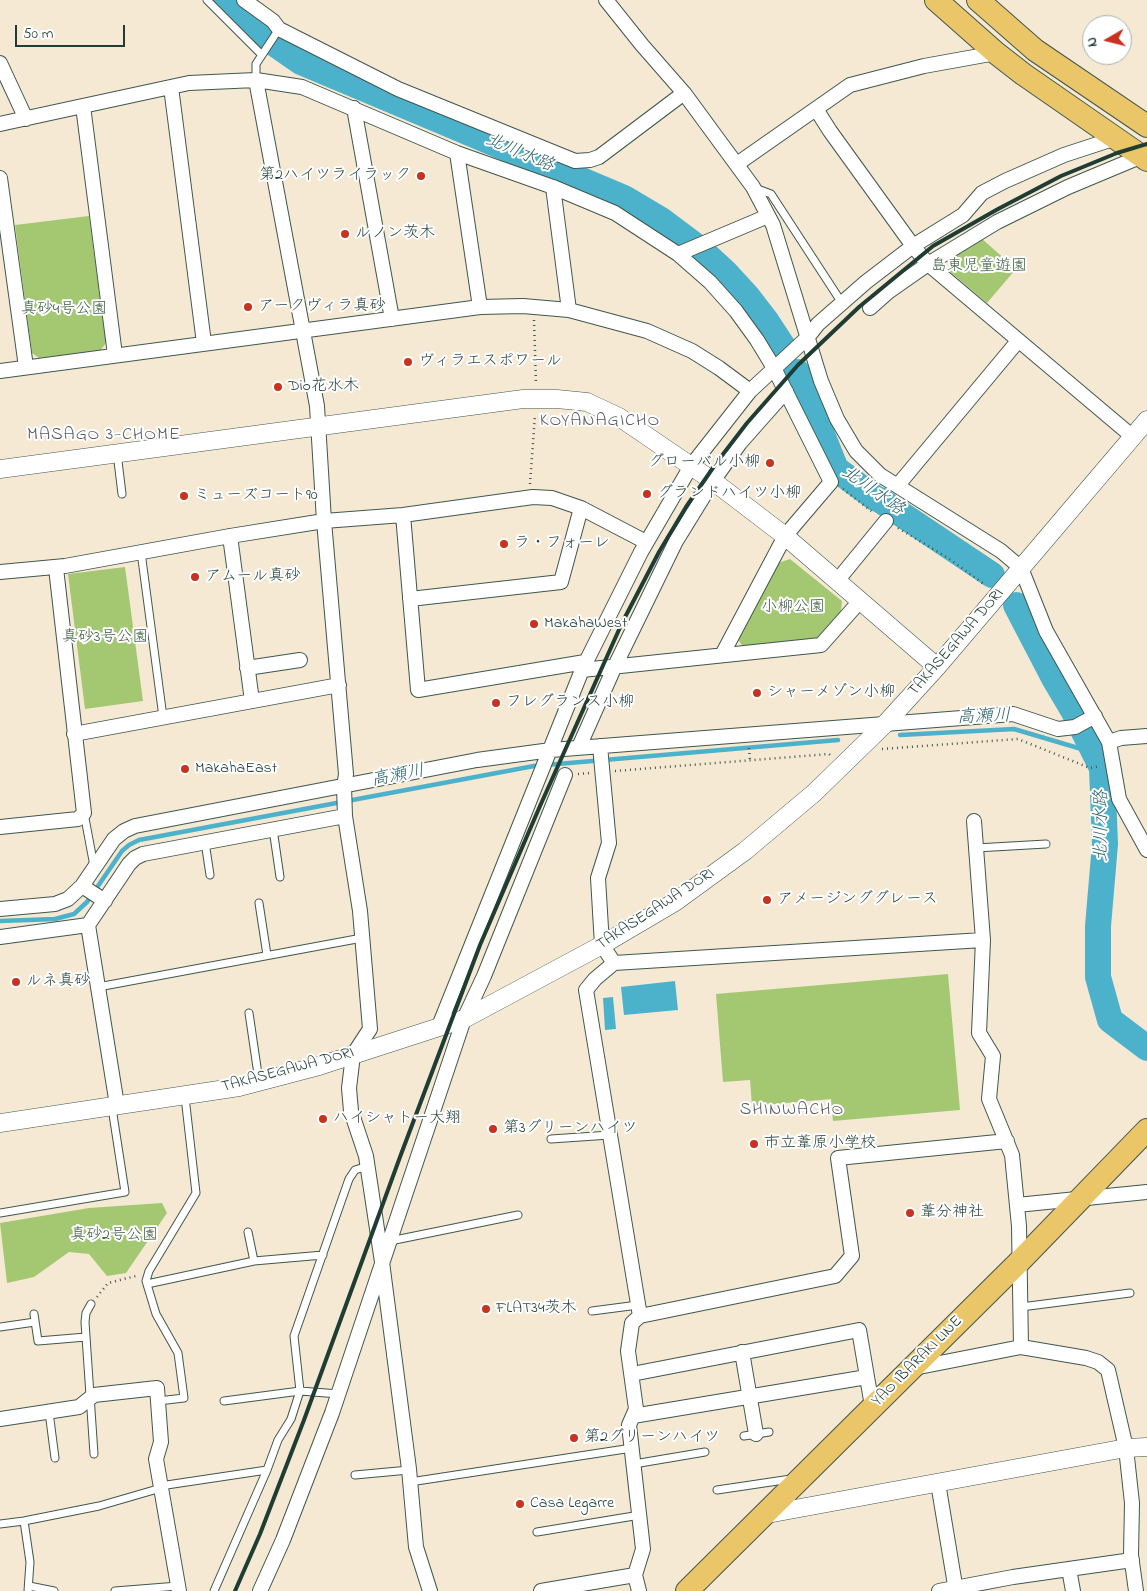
<!DOCTYPE html>
<html>
<head>
<meta charset="utf-8">
<style>
	body { margin:0 }
	#map { position:relative; width:1147px; height:1591px; overflow:hidden; background:#f5e9d4; font-family:"Indie Flower",sans-serif }
	canvas { display:block }
	.north { position:absolute; left:1082px; top:15px; width:50px; height:50px; box-sizing:border-box; background:#fff; border:1px solid #a5b1ae; border-radius:50%; rotate:262deg; font-size:14px; font-weight:700; line-height:20px; text-align:center; color:#1f3d34 }
	.north::after { content:''; display:block; margin:auto; width:18px; height:22px; background:#c8321e; clip-path:polygon(50% 0,100% 100%,50% 72%,0 100%) }
	.scale { position:absolute; left:15px; top:25px; width:110px; height:22px; box-sizing:border-box; border:2px solid #1f3d34; border-top:0; padding-left:6px; font-size:15px; line-height:18px; white-space:nowrap; color:#1f3d34; -webkit-text-stroke:4px #fff; paint-order:stroke }
</style>
</head>
<body>
<div id="map">
<canvas width="1147" height="1591"></canvas>
<div class="north">N</div>
<div class="scale">50 m</div>
</div>
<script>
const context = document.querySelector('canvas').getContext('2d');
context.lineJoin = 'round';
function fillPath(path, color) { context.fillStyle = color; context.fill(path, 'evenodd'); }
const toPath = rows => new Path2D(rows.map(r => 'M' + r).join(''));
function strokePath(path, color, width, dash) { context.strokeStyle = color; context.lineWidth = width; context.lineCap = dash ? 'butt' : 'round'; context.setLineDash(dash || []); context.stroke(path); }
function label(font, color, halo, rows, align = 'center') {
  context.font = font + ' "Indie Flower","Klee One",sans-serif'; context.lineWidth = 4; context.setLineDash([]); context.textBaseline = 'middle'; context.strokeStyle = halo; context.fillStyle = color; for (const [text, x, y, turn = 0] of rows) {
    context.save(); context.translate(x, y); context.rotate((+turn || 0) * Math.PI / 180); context.textAlign = isNaN(turn) ? turn : align; if (halo) context.strokeText(text, 0, 0); context.fillText(text, 0, 0); context.restore();
  }
}
fillPath(toPath([
	[89,216,106,343,100,351,39,358,32,353,15,225],
	[981,238,1016,269,987,303,949,271,949,260],
	[790,559,842,601,841,611,821,635,814,640,743,647,737,638,778,563],
	[125,567,143,701,85,709,68,574],
	[948,974,960,1110,833,1121,831,1099,752,1106,750,1080,723,1082,716,994],
	[162,1203,167,1213,126,1273,107,1276,89,1254,69,1252,34,1277,7,1283,0,1223,89,1208]
]), '#a4c872');
fillPath(toPath([
	[675,981,678,1010,624,1015,621,987],
	[613,997,616,1029,605,1030,603,998]
]), '#4cb2cb');
strokePath(toPath([
	[900,735,1014,729,1095,753],
	[0,921,55,919,74,914,87,902,122,851,129,845,139,840,534,766,838,740]
]), '#4cb2cb', 4.5);
strokePath(toPath([
	[224,0,265,37,301,62,624,198,661,220,701,250,725,272,747,296,767,322,784,348],
	[797,372,836,469,875,498,880,500,992,575],
	[1016,605,1054,678,1073,710,1102,768,1105,844,1098,926,1098,977,1110,1020,1147,1048]
]), '#4cb2cb', 26);
const service = toPath([
	[207,0,262,55],
	[256,80,256,64,279,29],
	[755,188,771,194,842,303],
	[117,453,122,494],
	[141,552,163,717],
	[84,813,94,866],
	[273,829,280,877],
	[205,842,210,875],
	[976,848,1046,844],
	[259,903,267,955],
	[98,987,362,938],
	[249,1013,259,1081],
	[551,1139,610,1135],
	[0,1213,125,1192,112,1108],
	[248,1232,254,1261],
	[390,1241,518,1215],
	[147,1284,254,1261,323,1255],
	[91,1304,86,1313,85,1322,94,1454],
	[1021,1307,1130,1293],
	[592,1311,638,1305],
	[34,1314,38,1341,86,1337],
	[0,1327,35,1322],
	[158,1401,184,1398,178,1353,156,1314,146,1281,149,1271,196,1193,185,1097],
	[224,1401,300,1391,339,1394],
	[49,1412,55,1458],
	[744,1436,769,1432],
	[634,1464,705,1452],
	[355,1475,409,1470],
	[410,1482,632,1448],
	[160,1486,267,1470],
	[717,1490,791,1479],
	[24,1521,30,1562,28,1591],
	[0,1524,24,1521,99,1506,161,1488],
	[537,1532,640,1515],
	[29,1586,54,1591],
	[115,1591,178,1586],
	[214,1591,267,1470,278,1440,291,1419,300,1391,294,1336,349,1179,355,1170,368,1166]
]);
const minor = toPath([
	[244,0,273,21,279,29,398,89,575,161,590,160,599,157,684,93],
	[606,0,642,45,684,93,753,187,773,225,821,381,837,419,856,451,880,475,1001,551,1021,568,1046,631,1109,742,1119,799,1147,850],
	[0,63,26,119],
	[256,80,317,406,324,521,346,774,344,787,345,816,360,911,370,1029,353,1055,349,1088,351,1111,366,1156,382,1262,409,1469,416,1547,430,1591],
	[171,87,204,343],
	[83,106,115,355],
	[354,108,392,319],
	[816,109,830,131,913,246,928,264,1133,437],
	[0,124,189,83,256,80,302,87,457,153,553,187,615,213,678,254,710,282,736,311,757,340,774,368,831,482,785,536,722,655],
	[457,153,480,307],
	[737,164,850,85,924,66,996,53],
	[0,178,26,367],
	[553,187,569,310],
	[678,254,768,216],
	[870,308,888,292,928,264,997,222,1068,187,1142,156],
	[0,371,480,307,523,306,569,310,647,331,692,351,719,368,750,391],
	[898,485,1018,341],
	[403,515,418,690,585,662],
	[230,536,252,701],
	[0,572,65,566,230,536,324,521,403,515,533,497,552,498,581,508,646,542],
	[837,581,886,521],
	[410,599,561,582,581,508],
	[247,668,300,660],
	[582,670,821,645,860,601],
	[74,734,339,685],
	[1109,742,1121,738,1147,736],
	[600,746,609,843,598,878,602,945,614,963],
	[579,747,615,666,676,541,713,481,740,443,786,391],
	[974,821,983,940],
	[0,827,78,819,84,813,56,568],
	[82,886,105,901],
	[0,909,55,904,68,899,82,886,114,839,124,831,135,826,477,760,551,750,1013,714,1058,729,1075,727,1095,716],
	[88,925,117,1105],
	[0,937,88,925,129,864,135,858,143,854,345,816],
	[439,1026,582,670,641,552,691,466,750,391,807,338,818,324,866,282,913,246,963,215,982,193,1005,181,1064,155,1116,138],
	[1017,1205,1147,1192],
	[640,1316,586,990,595,979,614,963,983,940,979,1033,993,1056,989,1099,1012,1155,1019,1226,1021,1347,1086,1358,1098,1362,1108,1370,1126,1448,1132,1503,1131,1555,1136,1591],
	[742,1352,756,1434],
	[914,1368,1021,1347],
	[632,1374,859,1330,872,1406],
	[633,1416,867,1377],
	[0,1419,79,1407,94,1395,157,1388,161,1442,156,1459,179,1591],
	[938,1483,956,1591],
	[1069,1569,1073,1591],
	[260,1591,283,1540,332,1413,464,1019,484,976,565,775],
	[541,1591,635,1575],
	[639,1591,635,1575,643,1549,629,1425,636,1409,628,1351,632,1323,640,1316,835,1276,852,1256,838,1158,1007,1141],
	[939,1591,1013,1577,1132,1560]
]);
const tertiary = toPath([
	[0,469,523,399,557,399,587,402,619,417,713,481,785,536,937,667],
	[0,1123,239,1087,319,1066,464,1019,602,945,675,902,745,851,814,793,886,723,937,667,1147,420],
	[762,1515,1126,1448,1147,1447]
]);
const primary = toPath([
	[936,0,996,53,1023,74,1147,160],
	[978,0,1035,50,1147,126],
	[687,1591,1020,1261,1147,1130]
]);
strokePath(service, '#3f574c', 9);
strokePath(minor, '#3f574c', 16);
strokePath(tertiary, '#3f574c', 19);
strokePath(primary, '#3f574c', 24);
strokePath(toPath([
	[534,320,536,384],
	[530,484,535,415],
	[843,489,874,513],
	[898,528,948,558,985,585],
	[749,748,750,761],
	[882,749,1018,739,1090,768,1100,766],
	[615,771,829,754,831,756],
	[578,774,590,773],
	[97,1297,108,1283,136,1276]
]), '#3f574c', 2.5, [1, 4]);
strokePath(service, '#fff', 7);
strokePath(minor, '#fff', 14);
strokePath(tertiary, '#fff', 18);
strokePath(primary, '#ebc669', 22);
strokePath(toPath([
	[235,1591,260,1534,304,1420,400,1157,480,945,540,806,622,623,659,552,686,507,717,462,747,423,798,365,859,307,933,246,998,209,1061,176,1117,153,1147,144]
]), '#1f3d34', 4);
for (const [x, y, r, color] of [
	[421,176,5,"#c8321e"],
	[345,234,5,"#c8321e"],
	[248,307,5,"#c8321e"],
	[408,362,5,"#c8321e"],
	[278,387,5,"#c8321e"],
	[770,463,5,"#c8321e"],
	[647,494,5,"#c8321e"],
	[184,496,5,"#c8321e"],
	[504,544,5,"#c8321e"],
	[195,577,5,"#c8321e"],
	[534,624,5,"#c8321e"],
	[757,693,5,"#c8321e"],
	[496,703,5,"#c8321e"],
	[185,769,5,"#c8321e"],
	[767,900,5,"#c8321e"],
	[16,982,5,"#c8321e"],
	[323,1119,5,"#c8321e"],
	[493,1129,5,"#c8321e"],
	[754,1144,5,"#c8321e"],
	[910,1213,5,"#c8321e"],
	[486,1309,5,"#c8321e"],
	[574,1438,5,"#c8321e"],
	[520,1504,5,"#c8321e"]
]) { const dot = new Path2D(); dot.arc(x, y, r, 0, 2 * Math.PI); context.fillStyle = color; context.fill(dot); strokePath(dot, '#fff', 2); }
label('16px', '#1f3d34', '#fff', [
	["第2ハイツライラック",411,176,"right"],
	["ルノン茨木",355,234],
	["アークヴィラ真砂",258,307],
	["ヴィラエスポワール",418,362],
	["Dio花水木",288,387],
	["グローバル小柳",760,463,"right"],
	["グランドハイツ小柳",657,494],
	["ミューズコート90",194,496],
	["ラ・フォーレ",514,544],
	["アムール真砂",205,577],
	["MakahaWest",544,624],
	["シャーメゾン小柳",767,693],
	["フレグランス小柳",506,703],
	["MakahaEast",195,769],
	["アメージンググレース",777,900],
	["ルネ真砂",26,982],
	["ハイシャトー大翔",333,1119],
	["第3グリーンハイツ",503,1129],
	["市立葦原小学校",764,1144],
	["葦分神社",920,1213],
	["FLAT34茨木",496,1309],
	["第2グリーンハイツ",584,1438],
	["Casa Legarre",530,1504]
], 'left');
label('16px', '#406044', '#fff', [
	["島東児童遊園",979,267],
	["真砂4号公園",64,310],
	["小柳公園",793,608],
	["真砂3号公園",105,638],
	["真砂2号公園",114,1236]
]);
label('16px', '#1f3d34', '#fff', [
	["TAKASEGAWA DORI",957,643,-49],
	["TAKASEGAWA DORI",656,910,-33],
	["TAKASEGAWA DORI",288,1071,-15],
	["YAO IBARAKI LINE",918,1362,-45]
]);
label('italic 18px', '#2f6669', '#fff', [
	["北川水路",519,154,23],
	["北川水路",872,492,35],
	["高瀬川",984,718,-2],
	["高瀬川",398,777,-11],
	["北川水路",1103,826,-90]
]);
context.letterSpacing = '1px';
label('18px', '#595c64', '#fff', [
	["KOYANAGICHO",600,422],
	["MASAGO 3-CHOME",104,436],
	["SHINWACHO",792,1111]
]);
context.letterSpacing = '0px';
</script>
</body>
</html>
